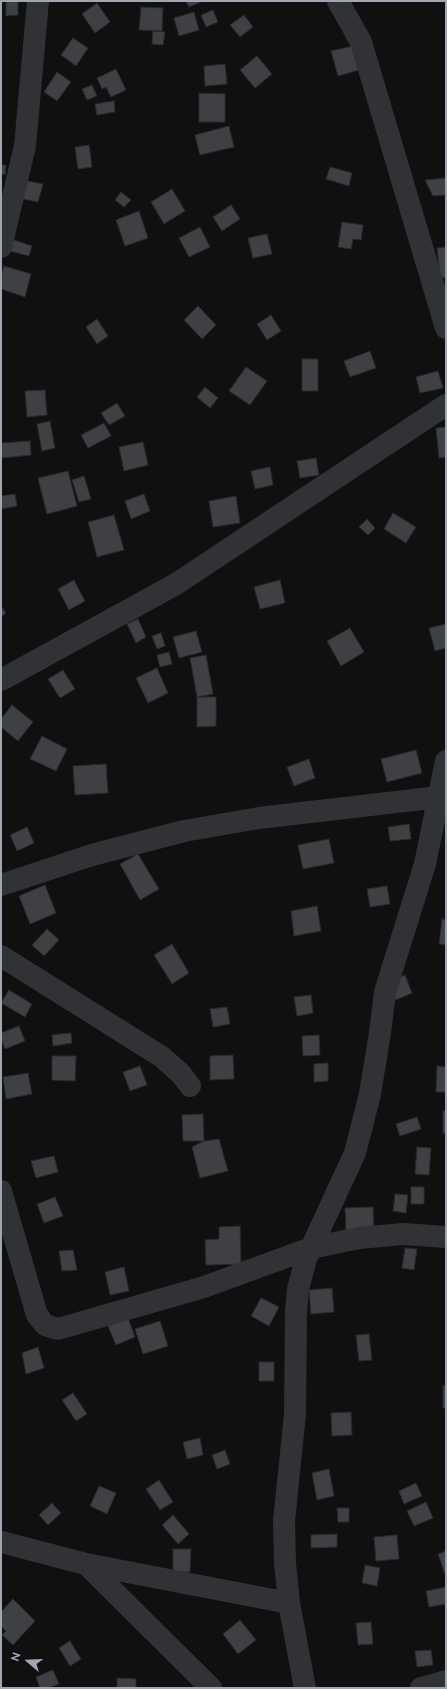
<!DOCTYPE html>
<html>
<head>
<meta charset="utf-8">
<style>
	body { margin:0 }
	#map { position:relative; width:447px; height:1689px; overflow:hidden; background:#101011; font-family:Raleway,sans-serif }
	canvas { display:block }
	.frame { position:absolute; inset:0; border:2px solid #9fa7b3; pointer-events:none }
	.north { position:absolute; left:8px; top:1641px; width:40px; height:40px; -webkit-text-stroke:3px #0b0b0c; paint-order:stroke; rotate:289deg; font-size:11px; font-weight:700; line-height:16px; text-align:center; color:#9fa7b3 }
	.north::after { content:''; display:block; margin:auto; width:14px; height:18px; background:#9fa7b3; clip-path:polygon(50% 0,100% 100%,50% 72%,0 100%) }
</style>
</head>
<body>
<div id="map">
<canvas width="447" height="1689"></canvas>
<div class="frame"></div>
<div class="north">N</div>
</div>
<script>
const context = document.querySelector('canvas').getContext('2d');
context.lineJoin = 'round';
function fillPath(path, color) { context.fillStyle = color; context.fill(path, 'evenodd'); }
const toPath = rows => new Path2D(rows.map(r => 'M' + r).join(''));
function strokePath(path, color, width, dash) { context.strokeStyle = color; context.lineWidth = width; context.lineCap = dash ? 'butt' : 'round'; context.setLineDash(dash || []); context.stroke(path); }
const building = toPath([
	[6,1,18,1,18,15,6,16,6,1],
	[186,1,203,1,189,7,186,1],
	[97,3,110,22,95,33,82,14,97,3],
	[141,7,163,8,162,31,139,30,141,7],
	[213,10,218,22,206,27,201,15,213,10],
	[194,12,199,30,179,36,174,18,194,12],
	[244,15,253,27,240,37,230,25,244,15],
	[153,31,165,32,163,45,152,44,153,31],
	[73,38,88,48,76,66,61,55,73,38],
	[353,46,359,70,338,76,331,51,353,46],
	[257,56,272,74,255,88,240,70,257,56],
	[225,64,227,84,205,86,204,66,225,64],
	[116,69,126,90,111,97,106,87,102,89,97,78,116,69],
	[57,72,71,82,57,101,44,92,57,72],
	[92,85,97,96,87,100,82,89,92,85],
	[199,93,225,94,225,122,199,122,199,93],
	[114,101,115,112,97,115,95,104,114,101],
	[229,126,234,147,200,155,195,135,229,126],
	[89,145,92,167,78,169,75,147,89,145],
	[1,165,6,165,5,175,1,174,1,165],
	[330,167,352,173,349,186,326,179,330,167],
	[446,178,446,195,433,196,425,180,446,178],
	[23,180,43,184,38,202,19,198,23,180],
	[172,189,185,211,164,224,151,202,172,189],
	[121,192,131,200,124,207,115,200,121,192],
	[231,205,240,219,222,231,213,217,231,205],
	[139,211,148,238,125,246,116,220,139,211],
	[342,222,363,225,361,240,353,239,351,249,338,247,342,222],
	[200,227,210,247,189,257,179,238,200,227],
	[267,234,272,254,253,258,248,238,267,234],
	[11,239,32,246,29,256,7,250,11,239],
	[446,247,446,277,440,278,437,248,446,247],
	[4,266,31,274,25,297,1,289,1,277,4,266],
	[198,306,216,325,202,339,184,320,198,306],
	[271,315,281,331,267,340,257,324,271,315],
	[97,319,108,336,97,344,86,327,97,319],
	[370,351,376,368,350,377,344,361,370,351],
	[302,359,318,359,318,391,302,391,302,359],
	[246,367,267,381,250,405,229,391,246,367],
	[438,371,443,388,420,393,416,377,438,371],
	[205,387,218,398,210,408,197,397,205,387],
	[45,390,47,415,27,417,25,391,45,390],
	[117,403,125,416,109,425,101,413,117,403],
	[50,421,55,448,42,451,37,424,50,421],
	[104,423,111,436,88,448,81,435,104,423],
	[446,427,446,457,439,458,436,428,446,427],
	[30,441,31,455,2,458,1,443,30,441],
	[143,442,148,465,124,471,119,447,143,442],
	[316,458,319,475,300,478,297,461,316,458],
	[270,467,273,485,255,489,251,471,270,467],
	[68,471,77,506,47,514,38,478,68,471],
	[84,476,91,499,79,502,72,480,84,476],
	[15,494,17,506,1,509,1,496,15,494],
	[144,494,150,511,131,519,125,501,144,494],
	[236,496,240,523,213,527,209,501,236,496],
	[393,513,416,527,406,543,384,529,393,513],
	[114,515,124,550,97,557,88,522,114,515],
	[367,519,375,528,368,535,359,527,367,519],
	[74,580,85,601,69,610,58,589,74,580],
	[280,580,285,603,260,609,254,587,280,580],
	[1,606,6,613,1,617,1,606],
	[138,619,146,637,136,643,127,624,138,619],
	[446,624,446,648,435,651,429,628,446,624],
	[350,628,364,652,341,666,327,641,350,628],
	[196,631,202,652,179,658,173,637,196,631],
	[161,633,165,646,157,649,152,636,161,633],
	[169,652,172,664,160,667,157,655,169,652],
	[206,655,213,694,197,697,190,658,206,655],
	[157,668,168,693,148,703,136,678,157,668],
	[63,670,75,689,60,698,48,679,63,670],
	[197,697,216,697,216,726,197,727,197,697],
	[12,705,33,722,18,741,1,727,1,719,12,705],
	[42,736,67,749,56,771,30,759,42,736],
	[416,750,422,773,387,782,381,759,416,750],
	[309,759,315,778,294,786,287,767,309,759],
	[106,764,108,793,75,795,73,766,106,764],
	[409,824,411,839,390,841,388,827,409,824],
	[27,827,34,843,17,851,10,835,27,827],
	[329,839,334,863,303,869,298,845,329,839],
	[138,854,159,889,140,900,120,864,138,854],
	[45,885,56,913,30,924,19,896,45,885],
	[387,886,390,904,370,907,367,889,387,886],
	[317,906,321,931,294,936,291,911,317,906],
	[442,919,446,920,446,945,439,944,442,919],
	[47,929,59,940,44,956,32,945,47,929],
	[172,944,189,973,172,984,154,955,172,944],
	[405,975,412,993,396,1000,389,982,405,975],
	[9,990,32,1004,25,1017,1,1003,9,990],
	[311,995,313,1013,297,1016,294,997,311,995],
	[227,1007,230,1024,213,1027,210,1009,227,1007],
	[19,1026,25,1041,5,1049,1,1039,1,1033,19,1026],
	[71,1033,72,1043,53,1046,52,1035,71,1033],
	[319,1035,320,1055,303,1056,302,1036,319,1035],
	[233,1055,234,1079,210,1080,210,1056,233,1055],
	[52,1056,76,1056,75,1081,52,1080,52,1056],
	[328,1063,328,1081,314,1082,314,1064,328,1063],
	[140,1066,147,1085,130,1091,123,1072,140,1066],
	[437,1066,446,1067,446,1092,436,1092,437,1066],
	[28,1073,32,1094,6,1099,3,1077,28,1073],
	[443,1111,446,1111,446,1133,443,1133,443,1111],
	[203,1114,204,1141,183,1141,182,1115,203,1114],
	[417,1117,421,1129,400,1136,396,1124,417,1117],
	[219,1139,228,1171,200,1178,192,1147,204,1141,219,1139],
	[417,1147,431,1148,429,1175,415,1174,417,1147],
	[54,1156,58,1172,36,1178,31,1161,54,1156],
	[411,1187,424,1187,424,1204,411,1204,411,1187],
	[395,1194,408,1195,406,1213,393,1211,395,1194],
	[55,1197,63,1216,44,1223,37,1204,55,1197],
	[373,1207,374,1230,346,1231,345,1208,373,1207],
	[240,1226,241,1264,206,1265,205,1240,219,1239,219,1227,240,1226],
	[405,1248,417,1249,414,1270,402,1268,405,1248],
	[73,1250,77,1270,62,1271,59,1251,73,1250],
	[124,1267,129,1291,110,1295,105,1272,124,1267],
	[332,1288,334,1312,311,1314,309,1290,332,1288],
	[261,1298,279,1307,269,1326,251,1316,261,1298],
	[128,1318,135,1337,116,1345,108,1326,128,1318],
	[160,1321,168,1346,143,1354,135,1329,160,1321],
	[369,1334,372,1360,359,1361,356,1335,369,1334],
	[38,1347,44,1368,26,1374,22,1353,38,1347],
	[259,1362,274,1362,274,1381,259,1381,259,1362],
	[443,1386,446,1386,446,1408,443,1408,443,1386],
	[73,1393,87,1414,76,1421,62,1400,73,1393],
	[351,1412,352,1435,332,1436,331,1413,351,1412],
	[200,1438,203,1455,187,1459,183,1442,200,1438],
	[225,1450,230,1464,217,1469,212,1455,225,1450],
	[329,1469,334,1496,317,1500,312,1473,329,1469],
	[159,1480,173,1502,160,1510,146,1489,159,1480],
	[416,1483,422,1496,404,1504,399,1491,416,1483],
	[99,1486,116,1493,107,1514,90,1506,99,1486],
	[426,1502,433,1518,414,1526,407,1511,426,1502],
	[52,1503,61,1513,48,1525,39,1515,52,1503],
	[337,1508,349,1508,349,1522,338,1522,337,1508],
	[173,1515,189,1534,178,1544,162,1525,173,1515],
	[337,1534,337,1547,311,1548,311,1535,337,1534],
	[397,1535,399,1559,376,1561,374,1537,397,1535],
	[173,1549,191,1549,190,1572,173,1572,173,1549],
	[446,1551,446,1577,438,1554,446,1551],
	[365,1565,380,1568,377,1586,362,1583,365,1565],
	[446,1587,446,1604,429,1607,426,1591,446,1587],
	[13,1599,35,1621,13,1645,2,1635,6,1631,1,1626,1,1612,13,1599],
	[240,1620,256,1640,238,1654,223,1634,240,1620],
	[371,1622,373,1644,358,1645,356,1623,371,1622],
	[70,1641,81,1659,70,1666,59,1648,70,1641],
	[431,1650,433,1665,417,1667,415,1651,431,1650],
	[53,1670,59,1684,48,1688,40,1688,36,1677,53,1670],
	[117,1678,136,1679,136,1688,117,1688,117,1678]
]);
fillPath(building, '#3e4044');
strokePath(building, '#292a2d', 1);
strokePath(toPath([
	[338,1,361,42,446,328],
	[1,247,25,146,38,1],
	[1,680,176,584,446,405],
	[1,885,92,855,184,831,259,818,439,797],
	[1,956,162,1057,181,1074,190,1086],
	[1,1191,37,1315,45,1325,58,1329,204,1287,311,1248,359,1238,403,1234,446,1237],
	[1,1542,86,1564,289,1603],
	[86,1564,211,1688],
	[305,1688,289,1603,285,1563,284,1521,295,1414,296,1311,298,1289,306,1259,355,1153,370,1094,380,1033,385,992,425,864,446,761],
	[421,1688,446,1681]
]), '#303236', 22);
</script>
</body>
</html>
